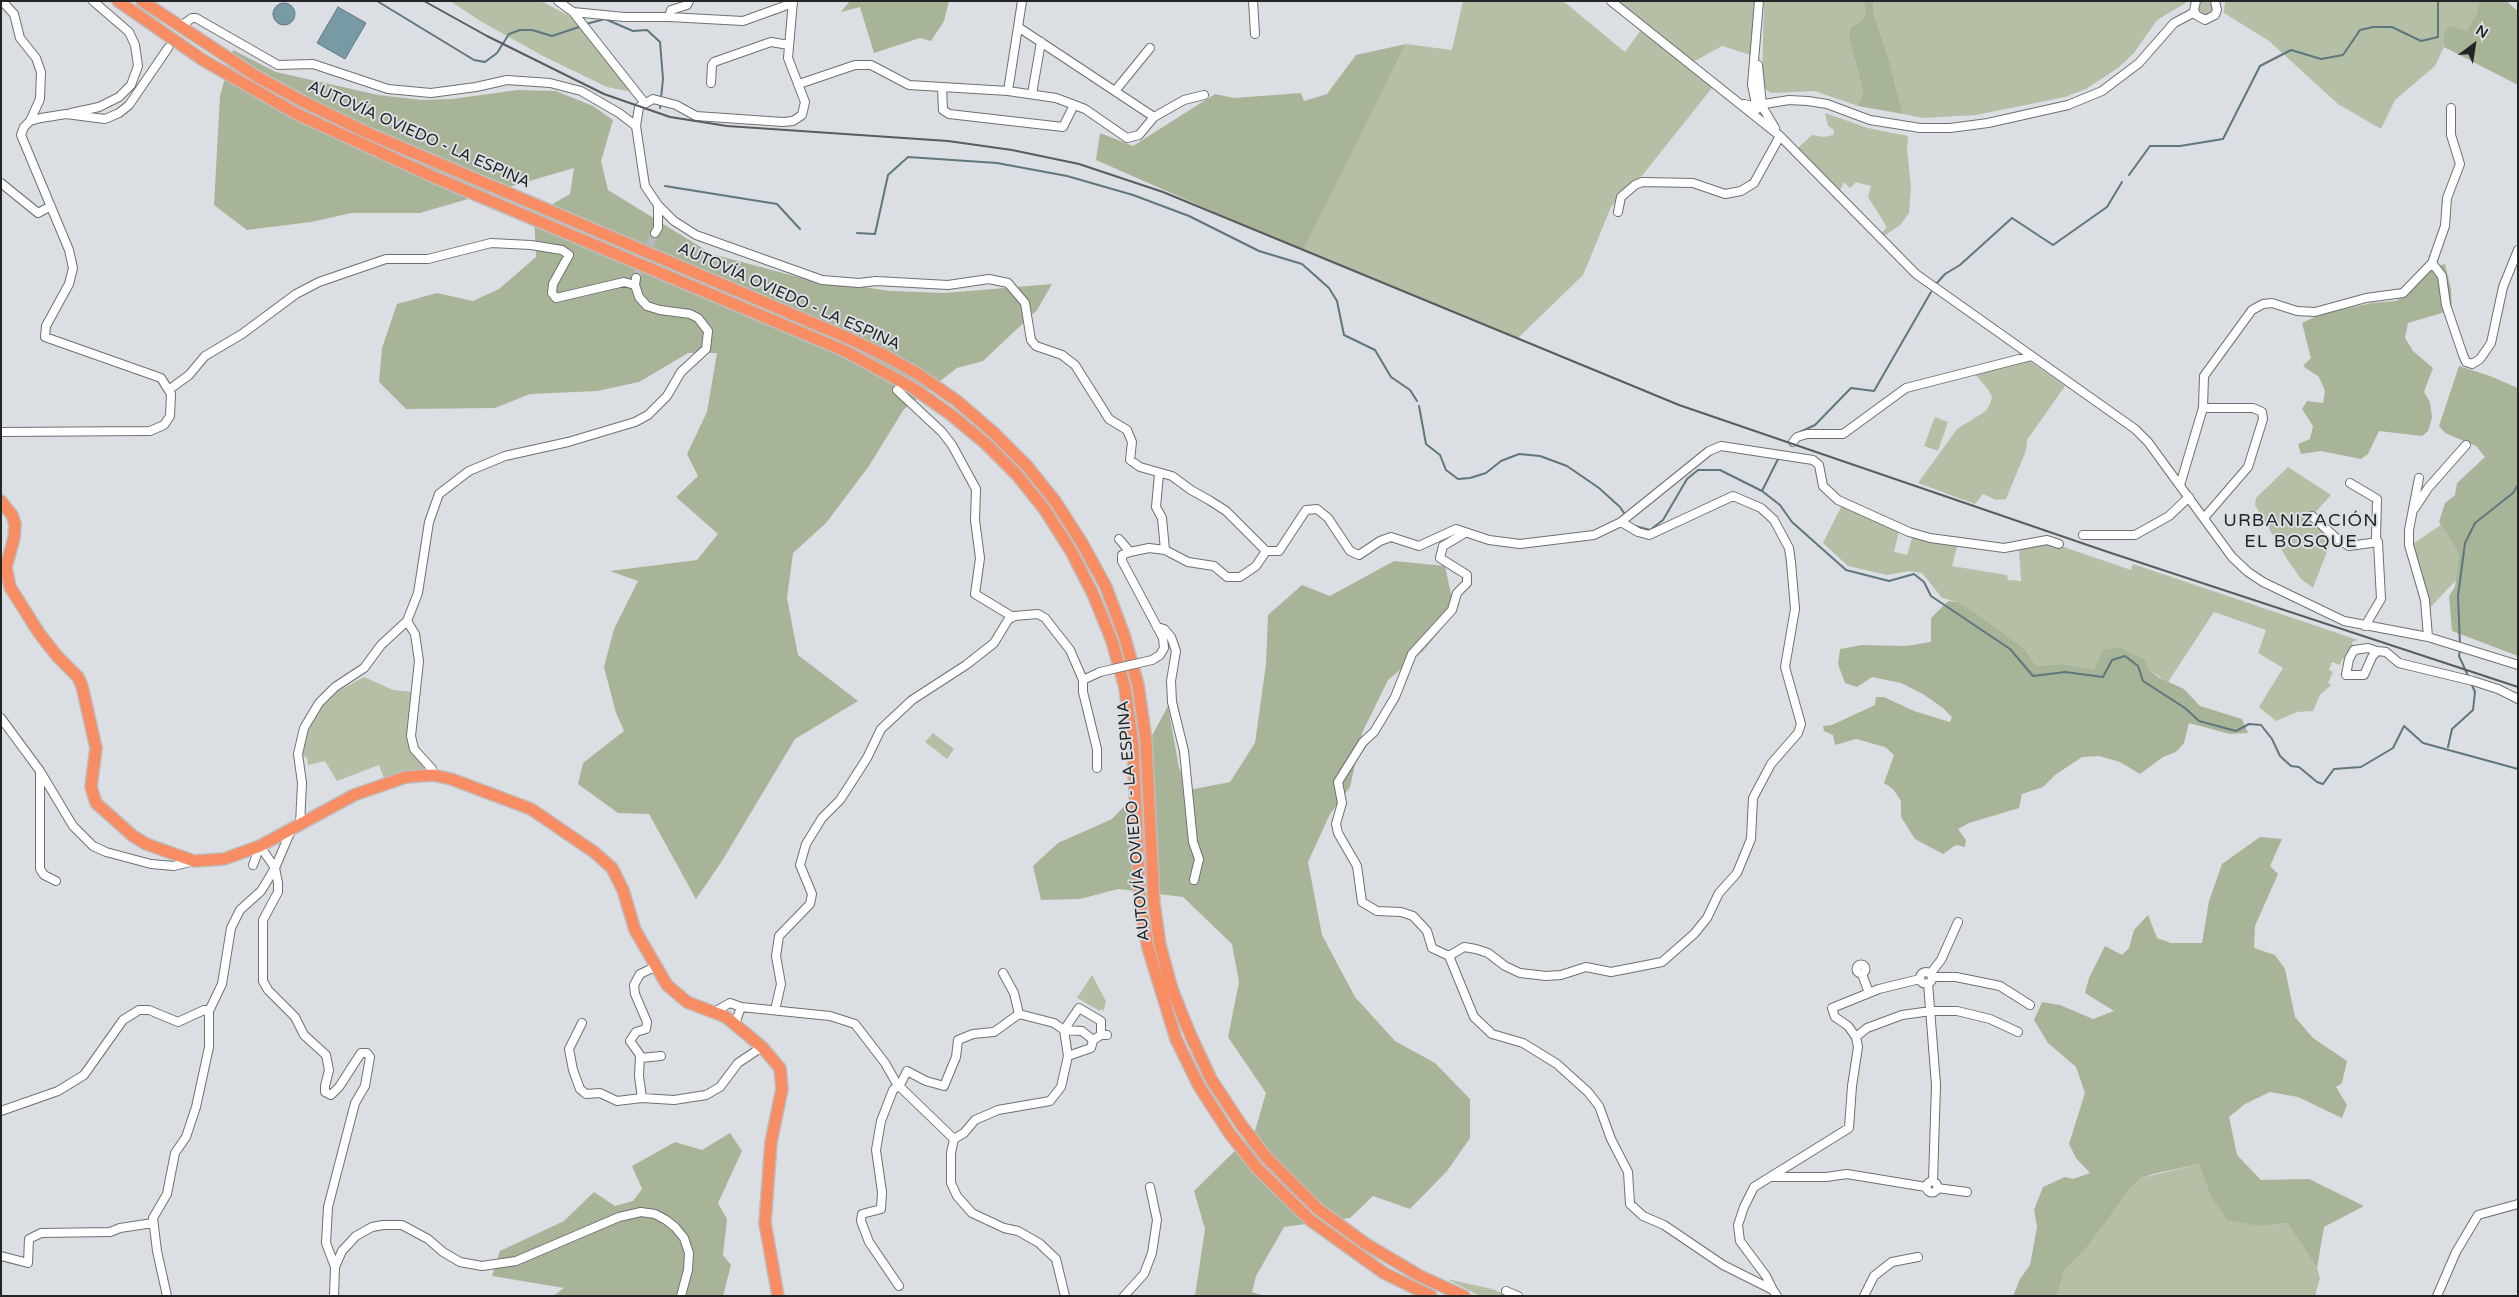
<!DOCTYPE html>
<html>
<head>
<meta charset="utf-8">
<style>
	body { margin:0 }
	#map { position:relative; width:2519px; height:1297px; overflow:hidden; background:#dbdfe3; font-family:"Varela Round",sans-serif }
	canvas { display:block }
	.frame { position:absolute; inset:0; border:2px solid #232426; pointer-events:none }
	.north { position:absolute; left:2449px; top:20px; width:50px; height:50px; -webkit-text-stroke:4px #dbdfe3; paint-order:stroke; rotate:31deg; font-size:14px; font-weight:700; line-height:20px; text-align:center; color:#232426 }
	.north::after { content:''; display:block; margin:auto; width:18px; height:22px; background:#232426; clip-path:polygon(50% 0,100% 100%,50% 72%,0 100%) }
</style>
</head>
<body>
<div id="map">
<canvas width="2519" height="1297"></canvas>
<div class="frame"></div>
<div class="north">N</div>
</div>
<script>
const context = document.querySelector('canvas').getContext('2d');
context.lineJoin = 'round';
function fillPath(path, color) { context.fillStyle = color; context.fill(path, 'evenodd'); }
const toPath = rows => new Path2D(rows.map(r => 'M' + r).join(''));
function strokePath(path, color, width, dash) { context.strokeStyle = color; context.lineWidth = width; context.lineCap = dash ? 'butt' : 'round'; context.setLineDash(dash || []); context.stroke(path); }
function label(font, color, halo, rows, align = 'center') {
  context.font = font + ' "Varela Round",sans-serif'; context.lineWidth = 4; context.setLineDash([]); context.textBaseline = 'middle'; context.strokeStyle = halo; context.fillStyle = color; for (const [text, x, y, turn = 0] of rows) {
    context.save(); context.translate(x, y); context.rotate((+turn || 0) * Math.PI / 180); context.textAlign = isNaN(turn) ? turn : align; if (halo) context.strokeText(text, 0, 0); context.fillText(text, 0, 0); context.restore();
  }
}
fillPath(toPath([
	'2197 8a8 8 0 1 1 16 0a8 8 0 1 1-16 0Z',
	[450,1,541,1,573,18,632,92,607,87,543,56,482,22],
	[1463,1,1563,1,1625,52,1643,27,1715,84,1637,182,1618,198,1611,207,1583,275,1517,339,1303,251,1406,44,1452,50],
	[1616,1,1754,1,1751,55,1722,46,1693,62],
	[1764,1,1864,1,1865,15,1861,21,1850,28,1850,42,1863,91,1858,106,1815,91,1771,93,1764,88,1762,78],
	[1873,1,2189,1,2157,20,2134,53,2118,68,2086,89,2065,97,1976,115,1923,118,1903,114,1888,56,1874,14],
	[2225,1,2479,1,2477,12,2467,31,2443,36,2444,47,2435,66,2395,100,2381,129,2338,104,2269,41,2224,13],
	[1825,113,1868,128,1908,136,1907,149,1911,187,1909,213,1900,225,1884,236,1882,233,1887,227,1868,197,1871,186,1856,182,1850,188,1844,182,1840,191,1798,148,1812,135,1824,137,1833,135,1834,130,1828,126],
	[2028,360,2065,386,2027,440,2026,451,2006,499,1996,500,1983,494,1975,504,1918,483,1957,429,1986,411,1990,404,1992,397,1987,388,1975,374],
	[1935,417,1948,422,1938,451,1924,446],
	[2288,467,2331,495,2312,516,2333,536,2313,588,2301,579,2287,559,2255,505,2256,498],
	[1842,505,1899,531,1894,552,1907,555,1912,538,1958,543,1952,566,2007,575,2008,580,2021,581,2019,549,2049,542,2131,570,2133,564,2358,640,2352,642,2354,648,2346,659,2342,659,2340,665,2332,662,2329,670,2333,672,2328,683,2331,685,2320,695,2313,711,2297,712,2276,721,2259,707,2283,668,2258,653,2266,630,2214,612,2168,682,2149,670,2144,660,2095,669,2062,664,2036,666,2025,649,1973,611,1958,602,1942,598,1922,573,1909,571,1887,575,1848,566,1823,543],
	[2441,525,2459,554,2456,580,2428,610,2423,581,2411,545],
	[364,677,393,690,413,692,413,753,426,770,412,771,384,778,379,765,337,781,325,761,308,765,307,757,301,756,310,724,319,710,336,692],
	[933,733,954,749,947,759,925,742],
	[1092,975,1106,1001,1104,1011,1101,1009,1100,1011,1077,998],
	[2199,1164,2210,1195,2260,1226,2287,1223,2317,1268,2320,1278,2315,1296,2057,1296,2064,1271,2089,1245,2130,1189,2141,1178],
	[1447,1279,1492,1289,1509,1296,1480,1296]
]), '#b4bfa6');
fillPath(toPath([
	[850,1,949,1,944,21,931,41,920,38,874,53,860,7,841,12],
	[1864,1,1873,1,1874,14,1888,56,1903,114,1858,106,1863,91,1850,42,1850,28,1861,21,1865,15],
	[2479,1,2506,1,2518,11,2518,85,2444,47,2443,36,2449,26,2467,31,2477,12],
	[1406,44,1303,251,1096,160,1100,133,1133,146,1215,94,1234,98,1301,93,1304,101,1327,94,1356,55],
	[233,50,276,72,378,95,422,100,452,99,518,90,556,91,593,106,613,120,601,161,608,190,712,254,798,277,890,291,945,293,1052,284,1037,310,983,361,957,368,904,409,869,466,826,523,793,553,787,598,798,655,858,701,795,739,722,861,696,899,649,814,618,813,578,784,583,763,624,731,616,713,604,667,614,629,638,581,610,571,697,560,718,534,676,497,698,476,687,454,707,412,717,353,688,353,639,382,597,391,530,394,495,408,406,409,379,382,382,348,397,304,437,293,473,301,499,289,536,257,534,215,570,194,574,168,420,213,351,213,311,222,247,230,214,205,220,96],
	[2445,264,2451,289,2452,310,2408,323,2405,338,2413,351,2433,368,2424,392,2430,402,2432,418,2428,431,2422,436,2379,431,2368,454,2361,459,2321,451,2301,454,2298,444,2310,439,2313,426,2302,409,2307,401,2323,403,2325,391,2319,377,2303,366,2311,358,2302,323,2321,314,2372,303,2396,301,2409,293,2431,268],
	[2459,366,2490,376,2518,388,2518,656,2452,631,2449,596,2455,587,2459,554,2439,522,2445,503,2455,495,2457,483,2485,457,2476,446,2445,433,2439,426],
	[1394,561,1445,566,1455,613,1423,651,1388,680,1362,733,1350,787,1330,814,1308,862,1322,935,1355,997,1395,1041,1435,1063,1470,1099,1470,1138,1447,1171,1410,1209,1373,1196,1350,1218,1284,1227,1256,1276,1252,1292,1265,1296,1195,1296,1205,1229,1194,1191,1255,1131,1266,1093,1228,1037,1239,982,1232,944,1183,897,1118,889,1080,899,1041,900,1033,866,1058,843,1112,819,1129,801,1142,754,1168,706,1179,768,1189,790,1230,782,1255,743,1266,664,1268,615,1302,585,1330,596],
	[1948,601,1958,602,1973,611,2025,649,2036,666,2062,664,2095,669,2103,649,2120,648,2145,660,2149,670,2158,677,2184,689,2200,706,2242,719,2248,733,2230,734,2189,723,2184,743,2176,752,2163,757,2140,774,2120,762,2099,756,2082,757,2055,775,2043,787,2022,794,2019,808,1969,823,1958,829,1966,840,1965,847,1956,845,1943,854,1915,839,1901,817,1901,801,1893,789,1884,783,1894,755,1885,747,1856,739,1835,745,1833,735,1824,731,1823,726,1832,725,1875,705,1876,697,1884,697,1914,711,1950,722,1952,717,1943,708,1923,694,1901,683,1872,677,1857,687,1845,683,1838,664,1840,649,1862,645,1906,646,1931,642,1931,618],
	[2260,837,2282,839,2270,866,2278,874,2255,926,2254,948,2275,955,2285,969,2295,1017,2313,1038,2347,1061,2342,1083,2336,1087,2347,1105,2342,1118,2298,1097,2270,1092,2245,1104,2229,1117,2237,1155,2261,1180,2309,1179,2364,1206,2324,1227,2317,1268,2287,1223,2260,1226,2227,1220,2210,1195,2199,1164,2153,1174,2141,1178,2130,1189,2089,1245,2064,1271,2057,1296,2013,1296,2020,1279,2030,1265,2037,1227,2034,1210,2043,1187,2065,1177,2073,1179,2090,1173,2076,1158,2069,1144,2085,1093,2076,1067,2048,1043,2034,1020,2042,1002,2060,1005,2093,1019,2114,1011,2085,993,2089,978,2105,946,2122,955,2129,948,2134,930,2148,915,2157,938,2171,943,2202,943,2209,901,2222,864],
	[730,1133,742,1151,718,1203,727,1219,723,1255,731,1265,723,1296,553,1296,564,1288,492,1276,500,1251,564,1221,594,1192,615,1206,633,1201,642,1189,632,1166,675,1142,702,1150]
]), '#a8b498');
const water = toPath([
	'273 14a11 11 0 1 1 22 0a11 11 0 1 1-22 0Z',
	[338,7,366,23,345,59,317,43,338,7]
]);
fillPath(water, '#789aa5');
strokePath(water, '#5e777f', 1);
strokePath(toPath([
	[377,1,474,60,485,62,497,53,509,34,520,30,532,30,552,36,582,26],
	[586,24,605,19,633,31,647,30,660,42,663,79,661,98],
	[660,108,661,103],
	[2129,175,2150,146,2180,146,2223,139,2260,66,2291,50,2321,59,2343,55,2360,30,2373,27,2392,27,2421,41,2438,37,2438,1],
	[665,186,777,204,800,229],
	[857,233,875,234,888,175,908,157,997,163,1067,176,1133,195,1189,216,1259,251,1302,264,1329,288,1337,301,1344,335,1375,350,1391,377,1410,390,1417,401],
	[1936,284,1945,274,1960,265,2012,218,2053,245,2107,207,2122,182],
	[1419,406,1426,444,1440,455,1446,470,1458,479,1470,478,1486,473,1501,461,1519,454,1540,456,1567,466,1599,488,1620,507,1626,516],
	[1800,432,1815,425,1851,388,1874,391,1931,292],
	[1762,491,1779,457],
	[1635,526,1650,530,1663,520,1687,479,1698,470,1720,470,1762,491,1780,505,1792,522,1846,570,1889,581,1914,574,1924,582,1931,596,2010,649,2033,676,2065,672,2103,677,2112,660,2125,656,2138,666,2143,681,2185,708,2199,721,2236,731,2249,724,2261,725,2272,739,2280,756,2291,766,2299,767,2317,782,2323,784,2334,769,2361,767,2393,748,2404,726,2423,743,2518,769],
	[2460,645,2458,596,2465,543,2475,523,2513,493,2518,485],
	[2460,650,2459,656,2469,678],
	[2448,747,2452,729,2473,710,2475,692,2471,683]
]), '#5e777f', 2);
strokePath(toPath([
	[636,278,655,233]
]), '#b6babd', 8, [8, 4]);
const minor = toPath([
	[2,1,14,14,20,38,36,58,41,72,40,99,30,121],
	[558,1,573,12,644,102],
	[1253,1,1255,34],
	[1611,1,1780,136,1916,274,2135,429,2148,442,2232,557,2248,572,2263,582,2344,621,2428,637,2518,665],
	[2196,1,2194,10,2196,15,2205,20,2215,15,2217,10,2215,1],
	[573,12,624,17,669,17,743,21,793,3],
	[669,17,671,10,687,5,689,1],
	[185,23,192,18,196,18,278,65,313,64,388,89,431,93,476,87,507,80,550,83,581,91,619,113,636,126],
	[1758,65,1762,105],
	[711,83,712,65,714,62,771,42,789,45],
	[799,84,855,65,871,65,909,85,1008,91,1056,98,1085,109,1127,138,1139,135,1154,117,1018,27,1022,1],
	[942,87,943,110,949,114,1063,127,1074,105],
	[1008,91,1018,27],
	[1115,91,1150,48],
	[1032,94,1041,42],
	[1760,103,1775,128],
	[1744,104,1752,106,1789,100,1808,101,1827,104,1870,120,1920,128,1950,128,1988,123,2068,105,2102,91,2139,63,2174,23,2195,12],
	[1757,109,1752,85,1759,1],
	[71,113,99,107,119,97,131,85,138,66,135,45,129,32,93,1],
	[1154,117,1184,100,1204,95],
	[1,183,38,213,51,206],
	[658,205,674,221,696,235,822,280,859,283,876,281,948,285,989,279,1008,283,1025,303,1031,340,1036,346,1062,355,1075,365,1109,419,1127,430,1132,442,1130,460,1140,467,1172,476,1191,490,1209,500,1226,511,1266,551,1279,551,1306,510,1317,509,1328,518,1350,551,1359,555,1380,541,1391,537,1419,546,1456,529,1489,540,1520,544,1594,535,1621,522,1709,451,1721,446,1813,460,1819,465,1823,486,1838,500,1909,532,1930,538,2004,548,2047,540,2059,544],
	[1618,212,1621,197,1635,185,1642,182,1693,183,1725,194,1741,191,1754,183,1780,136],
	[655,233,658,228,658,205,645,186,636,126,639,107,653,99,676,105,696,116,783,122,793,121,802,115,805,102,788,58,793,1],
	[2432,263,2442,276,2446,305,2463,355,2466,362,2472,364,2480,359,2491,343,2503,287,2518,250],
	[170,389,189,375,205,356,242,334,296,294,319,282,386,259,428,259,491,243,531,245,562,250,569,255,553,284,552,293,556,298,624,282,635,285],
	[897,390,942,432,952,445,976,489,975,520,980,558,975,594,1013,617],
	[2203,408,2253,408,2262,412,2263,419,2248,467,2204,518],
	[1,432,150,431,164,425,170,416,171,394,161,378,45,337,46,326,69,284,73,268,69,250,21,135,24,127,30,121,41,118,66,114,105,119,119,113,129,105,168,48],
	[1793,442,1797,437,1807,434,1843,434,1906,388,2031,356],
	[2419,478,2409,530,2409,545,2425,600,2428,637],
	[2350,483,2377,499,2376,538,2378,542,2381,599,2365,626],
	[2180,485,2203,408,2204,376,2252,310,2263,304,2272,303,2297,311,2315,312,2366,298,2403,293,2432,263,2445,226,2447,198,2460,164,2451,135,2451,108],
	[2415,508,2428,488,2466,445],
	[2312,516,2336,538,2349,546,2378,542],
	[1465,533,1443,546,1440,558,1467,575,1467,583,1457,593,1452,610,1412,654,1395,697,1374,732,1363,742,1338,782,1342,803,1336,824,1338,833,1357,866,1362,902,1377,911,1401,912,1413,916,1427,931,1432,948,1449,956,1474,1017,1492,1034,1523,1043,1557,1064,1588,1092,1599,1106,1611,1139,1628,1172,1630,1204,1643,1216,1664,1225,1723,1265,1773,1290,1777,1296],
	[2083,535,2135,535,2169,516,2189,497],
	[1119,539,1130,552],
	[1165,550,1188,562,1214,566,1227,577,1240,577,1256,566,1266,551],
	[407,621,415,634,419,661,411,736,414,749,432,769,433,775],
	[1157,627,1164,629,1171,637,1176,651,1171,681,1172,702,1184,751,1193,842,1199,859,1194,880],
	[2377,651,2368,648,2354,650,2349,659,2346,675,2364,675,2372,657,2377,651,2386,652,2399,663,2473,681,2498,689,2518,699],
	[1152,660,1160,655,1164,648,1163,638,1122,561,1122,555,1130,552,1149,548,1165,550,1162,518,1156,507,1159,474],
	[1083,680,1100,672],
	[1,718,40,771,73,826,93,846,106,852,151,864,174,866,194,861],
	[40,773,40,869,44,875,56,881],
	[300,824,302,783,298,754,304,728,319,703,335,687,364,668,381,645,407,621,418,593,429,522,439,494,469,471,505,456,568,442,635,422,648,415,667,396,681,372,706,349,708,331,698,318,690,314,660,310,647,306,639,297,635,285,636,278],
	[260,846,275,868,278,883,278,892,263,920,263,981,268,990,295,1017,304,1035,326,1055,329,1070,325,1086,325,1092,331,1095,339,1087,361,1053,367,1053,370,1057,365,1086,355,1103,328,1207,326,1243,335,1267],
	[253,865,260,846],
	[1449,956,1464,947,1476,949,1488,953,1505,966,1520,973,1546,976,1561,975,1586,967,1611,972,1662,962,1694,934,1707,918,1719,893,1737,873,1751,839,1753,798,1771,764,1798,733,1801,724,1785,667,1795,609,1791,562,1789,548,1774,520,1761,508,1733,496,1649,535,1638,532,1621,522],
	'1856.5 969a4.5 4.5 0 1 1 9 0a4.5 4.5 0 1 1-9 0Z',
	'1920 978a6 6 0 1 1 12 0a6 6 0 1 1-12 0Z',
	[1003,973,1014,993,1019,1014,1054,1023,1064,1030,1068,1056],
	[1862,974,1869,993],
	[1930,974,1941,960,1958,922],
	[1932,977,1956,977,2000,986,2030,1005],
	[1928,983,1936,1085,1933,1181],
	[775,1010,781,984,776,956,779,936,810,904,812,894,800,865,806,844,822,818,840,800,851,783,867,758,881,729,912,700,966,665,994,643,1008,620,1014,616,1038,614,1045,618,1070,650,1083,680,1083,692,1097,749,1097,768],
	[714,1012,730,1003,741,1007],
	[582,1023,569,1049,573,1070,580,1089,586,1094,600,1093,617,1101,642,1098,674,1100,706,1095,720,1087,738,1063,762,1047],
	[735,1024,741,1007,830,1016,855,1024,885,1063,897,1084,954,1139,951,1153,951,1183,957,1196,972,1213,1004,1228,1018,1231,1039,1243,1056,1259,1065,1296],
	[1856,1037,1867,1028,1902,1015,1931,1011,1957,1011,1990,1019,2018,1032],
	[1093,1040,1082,1031,1064,1030,1079,1008,1101,1021,1101,1035],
	[641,1058,661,1056],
	[642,1098,639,1076,640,1055,630,1041,636,1032,646,1029,647,1022,635,994,634,985,640,974,655,967],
	[1,1111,58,1091,84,1075,123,1020,139,1010,149,1010,178,1022,204,1010,209,1011],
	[954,1139,964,1133,975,1120,998,1110,1050,1101,1061,1087,1068,1056,1091,1048,1093,1040,1101,1035,1107,1035],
	[1773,1177,1826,1177,1847,1174,1926,1187],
	'1926.5 1187a5.5 5.5 0 1 1 11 0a5.5 5.5 0 1 1-11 0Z',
	[1937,1188,1967,1192],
	[1,1256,28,1263,29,1239,41,1233,110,1232,120,1228,153,1223],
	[899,1286,869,1242,861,1221,862,1214,881,1209,882,1192,876,1150,881,1121,893,1090,901,1083,907,1071,926,1081,944,1086,956,1057,958,1040,973,1034,994,1032,1019,1014],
	[1773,1290,1766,1276,1740,1241,1738,1225,1744,1207,1754,1187,1849,1128,1852,1086,1858,1047,1856,1037,1848,1026,1835,1017,1832,1008,1879,989,1920,979],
	[1506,1291,1518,1296],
	[167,1296,157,1251,153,1218,167,1194,175,1153,186,1137,196,1107,209,1047,209,1011,222,984,231,928,240,910,261,891,275,868,292,828],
	[334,1296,335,1267,342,1251,356,1236,372,1227,383,1225,402,1225,428,1239,443,1252,460,1262,482,1266,516,1261,619,1217,641,1212,655,1214,666,1220,675,1227,684,1238,689,1253,688,1270,681,1296],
	[1124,1296,1144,1274,1152,1253,1157,1220,1150,1187],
	[1864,1296,1874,1276,1892,1262,1918,1257],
	[2437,1296,2456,1252,2478,1215,2518,1204]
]);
const highway = toPath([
	[118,1,203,60,297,114,434,177,845,351,913,388,950,414,985,443,1017,475,1045,510,1071,551,1093,594,1112,641,1125,688,1133,746,1140,903,1148,948,1176,1039,1199,1086,1230,1134,1257,1168,1310,1220,1384,1273,1431,1296],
	[142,1,256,76,304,102,370,134,848,338,884,355,918,374,957,401,994,433,1027,466,1055,501,1082,543,1106,587,1124,635,1138,685,1146,741,1154,903,1160,945,1172,989,1190,1034,1211,1079,1242,1126,1267,1158,1318,1209,1366,1244,1420,1276,1464,1296],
	[1,501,12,515,15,524,14,538,6,567,10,587,39,633,57,656,78,677,82,686,96,748,91,787,96,803,133,836,146,844,194,861,224,859,260,846,354,795,406,777,433,775,451,779,531,809,594,852,612,868,623,890,635,930,667,985,687,1002,726,1017,762,1047,780,1068,782,1089,771,1142,765,1223,778,1296]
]);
strokePath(minor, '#6d7174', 10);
strokePath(highway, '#bdbdbe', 14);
strokePath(minor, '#fff', 8);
strokePath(highway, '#f88c62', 11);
strokePath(toPath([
	[424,1,487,36,604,94,670,117,727,126,948,141,1012,150,1079,164,1163,192,1679,405,2105,551,2518,687]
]), '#595b5e', 2);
const minorBridge = toPath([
	[1100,672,1152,660]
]);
strokePath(minorBridge, '#6d7174', 10, []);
strokePath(minorBridge, '#fff', 8);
label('16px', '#232426', '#dbdfe3', [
	["AUTOVÍA OVIEDO - LA ESPINA",419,135,24],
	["AUTOVÍA OVIEDO - LA ESPINA",789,297,24],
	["AUTOVÍA OVIEDO - LA ESPINA",1134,821,-95]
]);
context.letterSpacing = '1px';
label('18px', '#232426', '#dbdfe3', [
	["URBANIZACIÓN",2301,521],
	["EL BOSQUE",2301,542]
]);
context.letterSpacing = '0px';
</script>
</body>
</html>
